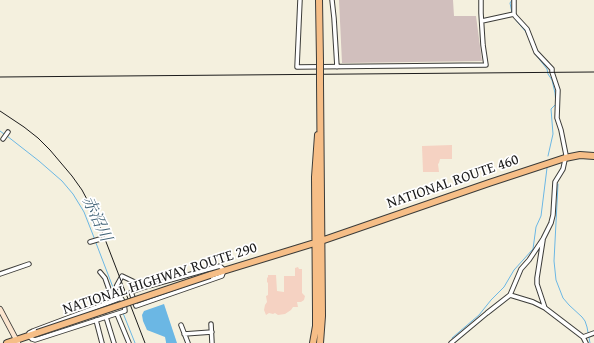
<!DOCTYPE html>
<html>
<head>
<meta charset="utf-8">
<style>
	body { margin:0 }
	canvas { display:block; background:#f4f0de }
</style>
</head>
<body>
<canvas width="594" height="343"></canvas>
<script>
const context = document.querySelector('canvas').getContext('2d');
context.lineJoin = 'round';
function fillPath(path, color) { context.fillStyle = color; context.fill(path, 'evenodd'); }
const toPath = rows => new Path2D(rows.map(r => 'M' + r).join(''));
function strokePath(path, color, width, dash) { context.strokeStyle = color; context.lineWidth = width; context.lineCap = dash ? 'butt' : 'round'; context.setLineDash(dash || []); context.stroke(path); }
function label(font, color, halo, rows, align = 'center') {
  context.font = font + ' "Gentium Book Plus","Noto Serif JP",serif'; context.lineWidth = 3.5; context.setLineDash([]); context.textBaseline = 'middle'; context.strokeStyle = halo; context.fillStyle = color; for (const [text, x, y, turn = 0] of rows) {
    context.save(); context.translate(x, y); context.rotate((+turn || 0) * Math.PI / 180); context.textAlign = isNaN(turn) ? turn : align; if (halo) context.strokeText(text, 0, 0); context.fillText(text, 0, 0); context.restore();
  }
}
fillPath(toPath([
	[452,145,452,159,440,159,439,163,438,164,439,172,423,172,422,146],
	[298,267,299,269,302,269,302,293,305,296,304,300,301,302,297,302,298,307,293,307,291,310,285,314,278,315,275,313,273,314,269,313,266,315,264,310,265,305,267,302,266,296,268,295,268,283,267,282,267,278,268,277,268,275,276,275,277,291,284,292,284,276,295,276,295,268]
]), '#f5d2c2');
fillPath(toPath([
	[339,0,453,0,454,16,476,16,482,61,342,63]
]), '#d1bfbd');
fillPath(toPath([
	[164,304,177,343,166,343,166,342,165,337,147,330,143,321,142,315,144,311]
]), '#6bb7e4');
strokePath(toPath([
	[512,0,510,3,512,13],
	[515,19,526,32,531,43],
	[536,55,547,69,548,74,552,80,555,93,556,104,551,109,553,134,548,156],
	[0,131,4,134],
	[7,136,39,161,62,181,73,194,84,212,95,240],
	[558,184,554,261,556,280,563,298,569,305,582,317,585,321,587,327,590,343],
	[96,243,114,290],
	[123,313,135,343],
	[452,338,479,315,491,300,504,287,514,270,533,249,536,227,541,216,547,168]
]), '#6bb7e4', 1);
const street = toPath([
	[300,0,297,67,486,65,483,45,481,13,481,0],
	[332,0,334,18,337,67],
	[482,21,514,14],
	[3,139,8,132],
	[543,240,537,278,537,284,545,308],
	[90,242,100,239],
	[220,266,224,270,222,276,136,306,131,292,145,287,220,266],
	[100,272,105,278,112,298],
	[0,274,29,264],
	[510,295,533,302,545,308,583,337,586,343],
	[121,298,124,303,125,311,35,340,32,339,29,336,29,333,33,331,121,298],
	[111,301,117,285,122,276,145,287],
	[117,314,129,343],
	[106,317,114,343],
	[96,320,102,343],
	[211,324,212,343],
	[181,325,188,343],
	[184,334,212,332],
	[583,337,594,333],
	[451,343,487,313,510,295,521,269,529,260,543,239,551,223,553,215,555,182,563,169,566,155,561,130,557,118,558,90,552,72,552,69,536,52,527,29,515,16,514,14,514,0]
]);
const secondary = toPath([
	[0,309,18,343]
]);
const highway = toPath([
	[319,0,320,61],
	[320,82,322,316,320,343],
	[210,275,321,241,489,183,565,158,580,155,594,156],
	[7,343,37,333],
	[313,343,316,326,316,313,315,177,318,135]
]);
strokePath(street, '#3c3c39', 5.5);
strokePath(secondary, '#3c3c39', 6);
strokePath(highway, '#3c3c39', 8);
strokePath(street, '#fff', 3.5);
strokePath(secondary, '#fbe5cf', 4.5);
strokePath(highway, '#f6be87', 6);
strokePath(toPath([
	[0,77,594,72],
	[0,111,24,127,38,138,50,150,72,176,82,190,90,205,98,221,145,343]
]), '#1c1c1c', 1);
const highwayBridge = toPath([
	[320,61,320,82],
	[37,333,210,275]
]);
strokePath(highwayBridge, '#3c3c39', 8, []);
strokePath(highwayBridge, '#f6be87', 6);
label('15px', '#1c1c1c', '#fff', [
	["NATIONAL ROUTE 460",453,182,-19],
	["NATIONAL HIGHWAY ROUTE 290",160,279,-18]
]);
label('italic 16px', '#406276', '#fff', [
	["赤沼川",96,219,65]
]);
</script>
</body>
</html>
